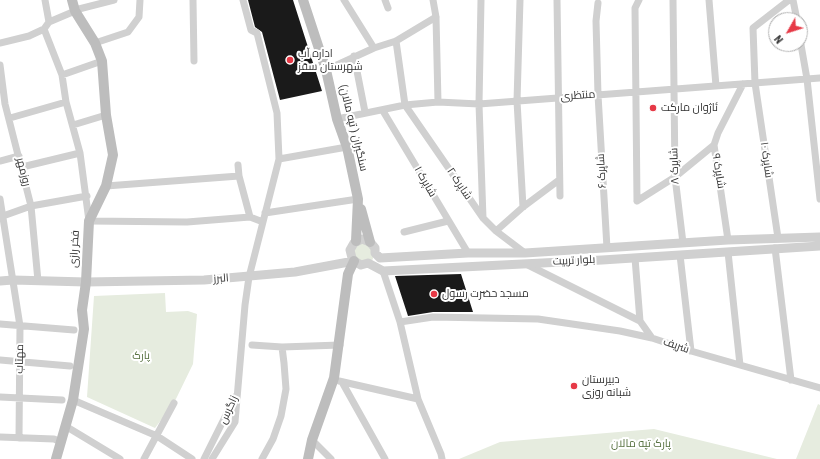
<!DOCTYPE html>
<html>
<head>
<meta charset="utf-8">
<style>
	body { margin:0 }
	#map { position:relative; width:820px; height:459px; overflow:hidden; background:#fff; font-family:"Roboto Condensed",sans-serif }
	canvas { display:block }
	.north { position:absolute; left:768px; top:12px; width:40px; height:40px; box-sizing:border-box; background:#fff; border:1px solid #adadad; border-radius:50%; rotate:231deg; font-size:11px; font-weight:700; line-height:16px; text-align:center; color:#333 }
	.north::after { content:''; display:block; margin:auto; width:14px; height:18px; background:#e63946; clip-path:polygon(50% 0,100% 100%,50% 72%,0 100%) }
</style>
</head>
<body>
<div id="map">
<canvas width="820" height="459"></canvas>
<div class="north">N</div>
</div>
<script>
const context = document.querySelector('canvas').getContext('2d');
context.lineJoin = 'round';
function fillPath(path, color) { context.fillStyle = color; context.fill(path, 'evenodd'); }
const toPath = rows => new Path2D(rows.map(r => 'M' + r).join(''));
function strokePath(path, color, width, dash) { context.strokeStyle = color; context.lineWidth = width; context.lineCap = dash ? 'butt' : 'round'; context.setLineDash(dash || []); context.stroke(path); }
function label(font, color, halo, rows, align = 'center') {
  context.font = font + ' "Roboto Condensed",Cairo,sans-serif'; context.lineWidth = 4; context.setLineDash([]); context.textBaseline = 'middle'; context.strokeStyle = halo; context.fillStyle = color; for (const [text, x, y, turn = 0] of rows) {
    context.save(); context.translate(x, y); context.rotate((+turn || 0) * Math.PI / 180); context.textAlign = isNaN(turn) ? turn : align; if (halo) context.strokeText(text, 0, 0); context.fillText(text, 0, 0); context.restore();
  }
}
fillPath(toPath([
	[362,239,375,253,372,261,361,265,350,250],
	[165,293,166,312,188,311,197,314,193,364,174,403,155,428,87,397,94,296],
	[818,404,820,405,820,459,796,459],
	[654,429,777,459,459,459,500,442]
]), '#e6ecdf');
fillPath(toPath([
	[248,0,293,0,322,91,280,100,262,32,255,27],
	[461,274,473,312,433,312,408,316,395,276]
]), '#1a1a1a');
strokePath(toPath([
	[45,0,49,22],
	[193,0,194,61],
	[344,0,374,48],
	[385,0,388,8],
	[433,0,436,17,438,102],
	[481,0,479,104,483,218],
	[520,0,517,101,523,207],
	[557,0,560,196],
	[673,0,675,177,683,243],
	[709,0,716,86],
	[793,0,797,20],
	[598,3,596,21,598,95,607,248],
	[75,10,114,0],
	[44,29,62,75,66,102,80,153,89,221,187,222,250,217,263,222],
	[800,39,807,79,820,199],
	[396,41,405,105,483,218,496,231,525,253],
	[0,43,29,36,44,29,49,22,75,11],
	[95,43,128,32,139,17,140,0],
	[354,56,365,112],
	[0,65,5,104,31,206,38,281],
	[326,70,374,48,396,41,436,17],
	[62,75,102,61],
	[383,111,468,253],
	[10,118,66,102],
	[337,119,405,105,438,102,479,104,820,78],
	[73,125,106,115],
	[279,159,347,147],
	[0,161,19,156],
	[238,165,239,176,250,217],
	[22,167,80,153],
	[106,186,239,176],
	[0,199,20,326,19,438],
	[637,201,635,8,639,0],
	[637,201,675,177,714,145],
	[265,213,358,199],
	[3,216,31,206,87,196],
	[496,231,523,207,559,180],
	[404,232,448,221],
	[778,238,755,83,753,28,789,0],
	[728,240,714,145,718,133,743,84],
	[775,248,791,380],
	[728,252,740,365],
	[680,255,691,351],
	[635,258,640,321],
	[526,264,640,321,652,338,691,351,820,388],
	[383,271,400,322,418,399,441,454,442,459],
	[400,322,433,317,538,319,620,331,652,338],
	[0,324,74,330],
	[252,345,282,347,284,363,286,389,281,416,273,439,262,459],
	[282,347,340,345],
	[0,360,70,366],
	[339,381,418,399],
	[342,382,385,459],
	[0,397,62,400],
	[73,400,157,436,192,459],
	[67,427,120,459],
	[0,437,54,439,61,442],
	[312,440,331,459],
	[144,459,174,403],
	[204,459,235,397],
	[212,459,235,422,245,305,249,277,279,159,277,113,257,33,251,30,243,0]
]), '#d0d0d0', 7);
strokePath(toPath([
	[820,237,728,240,525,253,468,253,380,258,375,253,375,248,370,242,362,239,354,243,350,250,352,258,354,261,361,265,368,263,383,271,602,260,820,246],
	[0,281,13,280,86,282,204,280,295,272,354,261]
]), '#d0d0d0', 9);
strokePath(toPath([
	[303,0,326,70,337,119,347,147,358,199,356,241],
	[361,209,370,242],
	[56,459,73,400,84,329,82,310,86,282,89,221,106,186,113,155,106,115,102,61,95,43,75,11,72,0],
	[308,459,312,440,334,378,348,274,354,261]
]), '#bdbdbd', 10);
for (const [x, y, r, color] of [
	[290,60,4,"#e63946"],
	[653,108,4,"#e63946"],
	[434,294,4,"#e63946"],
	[574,386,4,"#e63946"]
]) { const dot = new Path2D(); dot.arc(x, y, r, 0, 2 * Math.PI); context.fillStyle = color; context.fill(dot); strokePath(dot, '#fff', 1.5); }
label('11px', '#333', '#fff', [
	["اداره آب",298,54],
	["شهرستان سقز",298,67],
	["ئاژوان مارکت",661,108],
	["مسجد حضرت رسول",442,294],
	["دبیرستان",582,380],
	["شبانه روزی",582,393]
], 'left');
label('11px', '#333', '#fff', [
	["منتظری",578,96,-4],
	["سنگبران ( تپه مالان)",353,128,76],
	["شاپرک ۱۰",766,160,82],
	["شاپرک ۸",675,166,-92],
	["شاپرک ۶",602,171,-93],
	["شاپرک ۹",718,171,81],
	["روزمهر",23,172,76],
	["شاپرک ۱",425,182,60],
	["شاپرک ۲",459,184,56],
	["فخر رازی",75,249,-87],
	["بلوار تربیت",574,261,-3],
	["البرز",221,279,-4],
	["شریف",676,346,19],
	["مهتاب",20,359,-89],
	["زاگرس",229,410,-65]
]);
label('11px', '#56703f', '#fff', [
	["پارک",141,356],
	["پارک تپه مالان",641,444]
]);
</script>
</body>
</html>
